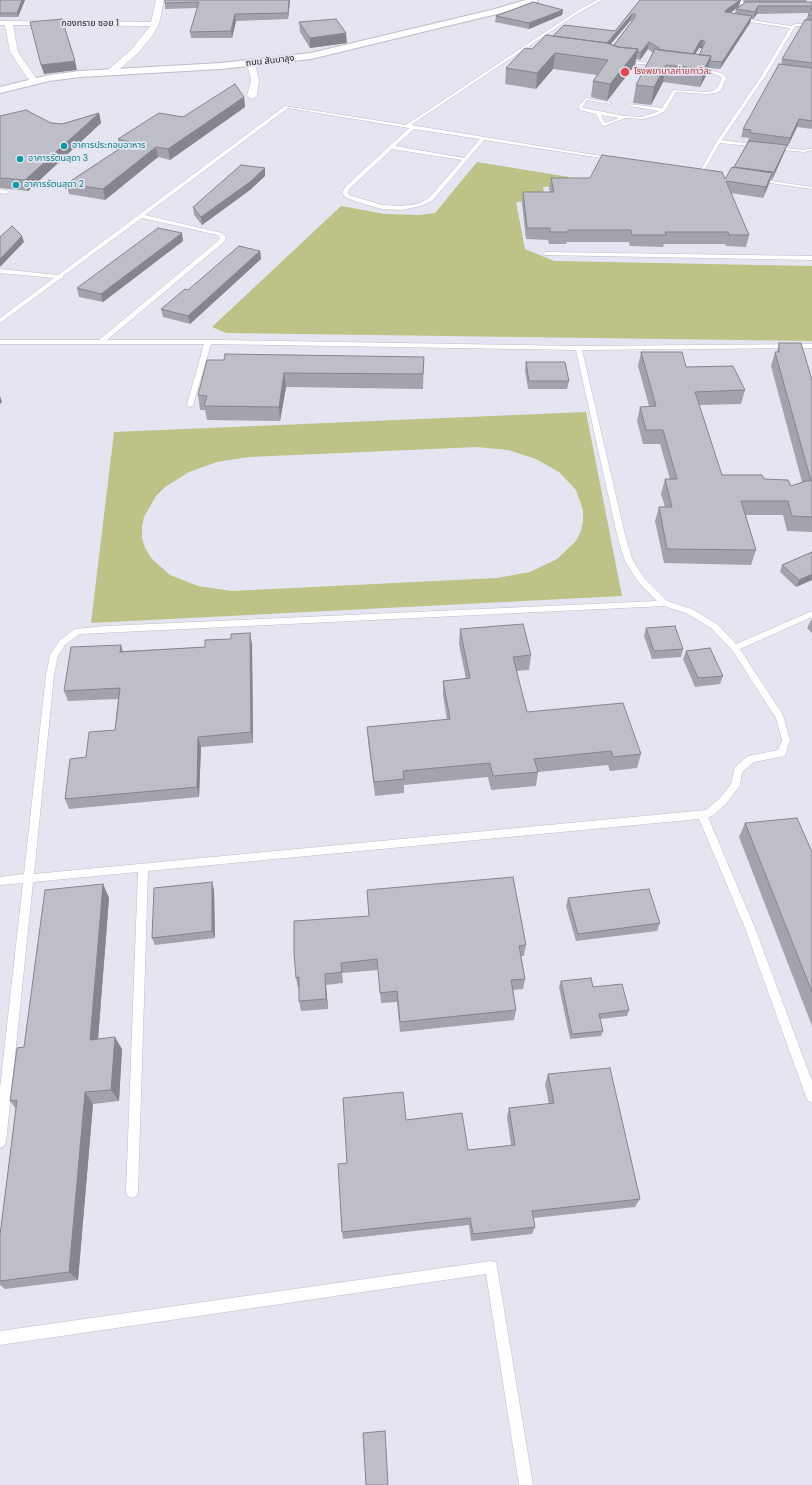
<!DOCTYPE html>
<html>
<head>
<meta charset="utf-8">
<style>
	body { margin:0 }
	canvas { display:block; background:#e4e5f0 }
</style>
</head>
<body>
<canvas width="812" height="1485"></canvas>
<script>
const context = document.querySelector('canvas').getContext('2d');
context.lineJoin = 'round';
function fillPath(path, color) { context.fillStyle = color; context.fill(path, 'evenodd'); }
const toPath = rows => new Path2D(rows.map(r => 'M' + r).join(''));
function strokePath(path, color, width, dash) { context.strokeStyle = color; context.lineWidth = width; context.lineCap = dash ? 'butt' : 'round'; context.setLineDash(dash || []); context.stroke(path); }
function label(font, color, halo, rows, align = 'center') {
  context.font = font + ' "DM Sans","Noto Sans Thai",sans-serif'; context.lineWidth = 3.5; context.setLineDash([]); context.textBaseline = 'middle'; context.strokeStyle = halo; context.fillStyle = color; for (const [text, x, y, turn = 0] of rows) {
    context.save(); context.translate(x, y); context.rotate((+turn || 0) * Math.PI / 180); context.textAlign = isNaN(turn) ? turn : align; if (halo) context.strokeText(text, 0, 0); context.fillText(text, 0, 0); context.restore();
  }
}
fillPath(toPath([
	[477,162,569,177,565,186,543,187,545,201,516,202,525,249,554,261,812,266,812,341,226,333,212,327,341,206,385,214,418,215,435,213],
	[586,412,622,596,91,623,114,432],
	[477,447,508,450,536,459,559,472,576,490,583,510,583,521,581,531,576,541,557,559,530,572,497,578,231,591,198,586,170,575,151,558,145,548,142,538,142,527,144,517,156,496,165,487,189,472,217,462,249,457]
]), '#bec286');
const service = toPath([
	[597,0,602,0,577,14,411,125,613,158,615,158,615,160,484,140,433,200,421,206,401,210,382,209,357,202,345,197,342,192,346,186,409,128,288,108,145,215,222,233,226,237,225,241,107,340,221,340,579,346,812,344,812,348,582,350,626,539,633,561,645,579,667,601,692,609,717,624,736,644,812,611,812,617,740,649,783,715,790,740,785,756,754,762,742,772,740,785,726,804,712,816,708,817,755,928,812,1081,812,1103,808,1101,806,1097,745,928,699,819,148,871,138,1192,136,1196,132,1198,128,1196,126,1192,138,872,33,882,6,1142,4,1146,0,1148,0,1088,23,883,0,885,0,877,24,874,46,675,50,655,60,640,75,629,106,626,657,601,639,583,625,561,618,539,576,350,211,344,193,405,190,407,187,405,204,344,0,344,0,340,99,340,219,240,220,237,218,235,142,218,63,276,63,278,60,279,0,323,0,318,54,278,0,273,0,269,58,275,285,106,406,125,575,12,597,0],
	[414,129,480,139,464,158,395,146,414,129],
	[392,149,462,160,429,198,418,204,401,206,382,205,349,195,348,192,350,188,392,149],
	[664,606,686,613,711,628,732,650,776,718,782,740,778,750,748,756,735,767,731,784,720,798,706,810,34,874,54,675,58,655,66,644,80,634,664,606],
	[738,0,742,0,745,7,728,19,726,19,726,17,741,7,738,0],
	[737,18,791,26,795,24,812,24,812,26,796,26,794,28,766,75,722,140,758,145,760,145,760,147,720,143,704,171,702,172,700,171,717,141,762,75,790,28,738,20,737,18],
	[700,49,703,50,693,66,691,66,700,49],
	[624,60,659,64,661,65,659,66,623,62,624,60],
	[694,69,714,71,723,74,726,78,721,90,716,93,706,94,676,92,665,111,656,116,642,119,625,118,604,126,602,125,596,114,580,110,578,107,586,98,612,103,610,104,587,100,582,107,584,108,624,116,642,117,659,111,630,106,628,104,662,108,673,90,706,92,713,91,717,88,722,78,720,76,713,73,694,71,694,69],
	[601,115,619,118,605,123,601,115],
	[774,147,804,150,812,148,812,150,804,152,772,149,772,148,774,147],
	[758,179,812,187,812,189,756,181,756,180,758,179],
	[0,189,8,191,9,192,6,194,0,193,0,189],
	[546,252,812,256,812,260,544,255,543,254,546,252],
	[491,1261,496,1262,497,1267,533,1485,519,1485,486,1274,0,1345,0,1331,491,1261]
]);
const minor = toPath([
	[156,0,164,0,159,24,152,36,138,53,114,74,111,75,107,72,108,70,132,49,150,26,13,25,18,52,38,81,34,84,31,83,10,52,5,25,0,25,0,21,151,22,156,0],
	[251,61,255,64,259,80,257,96,252,99,247,96,251,80,247,64,251,61]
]);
const tertiary = toPath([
	[525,0,538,0,537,2,501,13,311,59,221,69,80,77,49,81,0,93,0,87,49,75,80,71,221,63,311,53,495,9,525,0]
]);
strokePath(service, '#bdbdc8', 1);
strokePath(minor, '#bdbdc8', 1);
strokePath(tertiary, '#bdbdc8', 2);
fillPath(service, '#fff');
fillPath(minor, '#fff');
fillPath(tertiary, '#fff');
fillPath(toPath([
	[0,0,25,0,18,17,0,17],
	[165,0,290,0,288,19,236,21,232,38,191,38,190,32,197,8,165,9],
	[640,0,739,6,745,3,743,0,807,0,806,2,812,3,812,129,797,127,788,146,787,146,785,151,772,180,771,179,769,184,763,198,731,193,749,235,746,247,726,246,725,244,664,244,663,247,630,246,629,242,567,242,566,244,549,244,548,240,526,239,522,203,523,192,550,192,549,189,551,178,725,179,734,168,748,141,749,138,741,137,743,129,781,65,782,59,806,20,809,13,757,14,753,19,751,19,750,23,720,69,708,68,707,74,700,87,663,82,651,105,633,103,636,85,653,53,648,49,640,60,636,59,635,65,607,101,591,97,593,81,597,75,553,69,536,89,505,84,506,68,532,49,553,36,615,31],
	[736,9,735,13,730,13],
	[630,21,632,21,614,45,611,44],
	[699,48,702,48,699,55,695,54],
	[563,10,562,15,529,29,495,22,496,16],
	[299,22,347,43,310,48,300,32],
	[244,97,245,107,170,160,158,157,105,200,69,194,66,184,120,148,118,139],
	[99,113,101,123,28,191,0,188,0,116,62,124],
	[265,176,250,190,202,225,194,215,193,207],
	[183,241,103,302,79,297,77,288],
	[260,251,261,259,190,324,163,317,161,309,188,290],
	[779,343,812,380,812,532,787,531,783,515,746,515,756,550,751,565,664,563,655,521,659,507,665,507,661,494,665,479,670,479,660,444,643,444,637,421,640,407,649,406,638,366,641,352,686,367,745,390,741,404,699,405,722,475,764,479,791,486,802,482,771,366,775,352,777,352],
	[424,357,423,389,286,387,280,421,207,420,205,410,200,410,198,395,224,360],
	[526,362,569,381,567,389,528,389,525,370],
	[812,552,796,587,780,572,782,565],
	[812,619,812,633,807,628,811,620],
	[646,628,683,649,681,657,652,659,644,636],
	[460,629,531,655,529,670,516,671,527,712,641,754,637,768,610,771,608,765,538,772,536,786,491,790,488,777,404,785,404,793,375,796,368,741,367,727,447,720,443,695,443,681,466,679,459,644],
	[252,644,253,743,201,747,199,797,69,809,65,799,86,757,115,730,118,699,68,701,64,691,123,651,205,647],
	[686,651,723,676,720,684,695,687,683,659],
	[745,823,812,852,812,1026,739,837],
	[103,884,109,898,98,1039,122,1049,119,1101,93,1104,78,1280,5,1289,0,1285,0,1235,16,1109,10,1101,24,1047],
	[214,890,215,938,155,945,152,938],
	[367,890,526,945,524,956,521,956,525,979,523,989,513,990,516,1010,514,1020,400,1032,397,1002,381,1003,378,970,342,973,343,983,326,985,328,1009,301,1011,299,1001,299,988,298,988,296,978,369,916],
	[568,898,660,923,657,931,576,941,566,906],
	[561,981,593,987,629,1010,627,1016,600,1019,603,1031,601,1036,570,1039,559,987],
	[548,1074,640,1199,635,1207,534,1218,535,1227,532,1234,471,1241,469,1225,343,1239,342,1232,347,1163,406,1120,468,1150,511,1145,507,1117,509,1108,549,1104,545,1084]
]), '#a3a3ad');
fillPath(toPath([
	[22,0,25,0,18,17,17,13],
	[289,0,290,0,288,19,288,13],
	[740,0,741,0,739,6,724,17,726,10],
	[758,6,757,14,753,19,755,12],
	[563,10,562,15,529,29,529,23],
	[235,14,236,21,232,38,231,31],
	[632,14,630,21,604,52,605,45],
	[752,16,750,23,720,69,722,62],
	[346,33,347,43,310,48,310,38],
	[703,40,702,48,699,48,688,66,690,59,700,41],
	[649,42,648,49,640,60,641,52],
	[638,49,635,65,607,101,610,84],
	[555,53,553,69,536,89,537,73],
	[711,56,707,74,700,87,704,69],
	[75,61,77,70,44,74,41,65],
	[666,65,663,82,651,105,654,87],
	[244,97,245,107,170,160,168,149],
	[99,113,101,123,28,191,25,180],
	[799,119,797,127,788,146,790,138],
	[787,145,785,151,772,180,774,172],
	[156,147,158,157,105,200,103,189],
	[265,168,265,176,250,190,202,225,201,217],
	[772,173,769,184,763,198,766,187],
	[182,233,183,241,103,302,101,294],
	[22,236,24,242,0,267,0,259],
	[260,251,261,259,190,324,188,316],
	[284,373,286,387,280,421,279,407],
	[0,396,2,402,0,404],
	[812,574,812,580,796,587,799,580],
	[250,633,252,644,253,743,251,732],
	[121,645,124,656,120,652],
	[198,737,201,747,199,797,197,787],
	[212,882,214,890,215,938,212,931],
	[103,884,109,898,97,1052,90,1040],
	[325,974,326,985,328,1009,326,999],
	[115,1037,122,1049,119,1101,111,1090],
	[85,1092,93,1104,78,1280,69,1272]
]), '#85858d');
const building = toPath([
	[0,0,22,0,17,13,0,13,0,0],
	[165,0,289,0,288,13,235,14,231,31,190,32,199,2,165,3,165,0],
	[640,0,740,0,726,10,725,12,752,16,722,62,710,61,711,56,699,55,705,42,703,40,700,41,693,54,658,50,659,48,649,42,641,52,637,52,638,49,618,47,614,45,635,17,635,14,632,14,607,43,553,36,564,25,615,31,640,0],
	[533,2,563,10,529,23,496,16,533,2],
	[746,2,812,2,812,6,758,6,755,12,736,9,746,2],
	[812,8,812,15,808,15,812,8],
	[62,19,75,61,41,65,30,22,62,19],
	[336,19,346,33,310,38,299,22,336,19],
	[805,20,812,20,812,63,782,59,805,20],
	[546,35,607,43,618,47,638,49,610,84,593,81,608,60,555,53,537,73,506,68,525,48,532,49,546,35],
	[655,49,711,56,704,69,666,65,654,87,636,85,655,49],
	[779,64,812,68,812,121,799,119,790,138,752,133,750,132,751,130,743,129,779,64],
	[235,84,244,97,168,149,156,147,103,189,66,184,130,142,118,139,159,113,183,117,235,84],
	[26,110,51,123,62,124,99,113,25,180,0,178,0,116,26,110],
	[749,141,787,145,774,172,734,167,749,141],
	[602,155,722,172,725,179,732,167,772,173,766,187,726,181,749,235,729,235,728,232,665,232,666,235,632,235,631,230,568,230,568,232,550,232,550,228,527,228,523,192,554,192,551,178,590,178,602,155],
	[241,165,265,168,250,182,201,217,193,207,241,165],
	[12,226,22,236,0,259,0,237,12,226],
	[158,228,182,233,101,294,77,288,158,228],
	[239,246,260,251,188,316,161,309,185,289,188,290,239,246],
	[779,343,801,343,812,380,812,517,792,516,788,501,741,501,756,550,667,549,659,507,672,507,665,479,677,479,663,430,646,430,640,407,656,406,641,352,682,352,686,367,733,366,745,390,695,392,722,475,762,475,764,479,788,480,791,486,806,481,811,481,775,352,779,352,779,343],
	[225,354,424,357,423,374,284,373,279,407,204,406,207,396,198,395,207,360,224,360,225,354],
	[526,362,565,362,569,381,529,381,526,362],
	[812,552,812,574,799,580,782,565,812,552],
	[523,624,531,655,513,657,527,712,623,703,641,754,613,757,611,751,534,759,538,772,493,776,490,763,403,771,404,779,374,782,367,727,450,719,443,681,470,678,460,629,523,624],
	[675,626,683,649,654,651,646,628,675,626],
	[250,633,251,732,198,737,197,787,65,799,70,759,86,757,89,732,115,730,120,688,64,691,71,647,121,645,120,652,205,647,205,640,231,639,231,634,250,633],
	[710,648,723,676,698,678,686,651,710,648],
	[797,818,812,852,812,992,745,823,797,818],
	[513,877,526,945,519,946,525,979,511,980,516,1010,400,1022,397,991,380,993,377,959,341,963,342,972,325,974,326,999,299,1001,299,977,296,978,294,953,294,921,369,916,367,890,513,877],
	[212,882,212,931,152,938,154,888,212,882],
	[103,884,90,1040,115,1037,111,1090,85,1092,69,1272,0,1281,0,1235,17,1100,10,1101,17,1048,24,1047,45,890,103,884],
	[649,889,660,923,578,934,568,898,649,889],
	[591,978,593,987,622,984,629,1010,599,1014,603,1031,572,1034,561,981,591,978],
	[610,1068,640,1199,532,1211,535,1227,473,1234,470,1218,342,1232,338,1164,347,1163,343,1098,403,1092,406,1120,462,1113,468,1150,515,1145,509,1108,554,1103,548,1074,610,1068],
	[385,1431,388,1485,366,1485,363,1433,385,1431]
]);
fillPath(building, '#bebec9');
strokePath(building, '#85858d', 1);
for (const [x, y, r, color] of [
	[625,72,5,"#e0444e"],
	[64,146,4,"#0f9aa8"],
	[20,159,4,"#0f9aa8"],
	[16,185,4,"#0f9aa8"]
]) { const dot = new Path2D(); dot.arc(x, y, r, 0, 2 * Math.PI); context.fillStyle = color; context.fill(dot); strokePath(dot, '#e4e5f0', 1.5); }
label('9px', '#202024', '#e4e5f0', [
	["กองทราย ซอย 1",90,24],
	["ถนน สันนาลุง",270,61,-6]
]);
label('9px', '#be3a42', '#e4e5f0', [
	["โรงพยาบาลค่ายกาวิละ",634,72]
], 'left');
label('9px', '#0d838f', '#e4e5f0', [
	["อาคารประกอบอาหาร",72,146],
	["อาคารรัตนสุดา 3",28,159],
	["อาคารรัตนสุดา 2",24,185]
], 'left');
</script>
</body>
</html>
